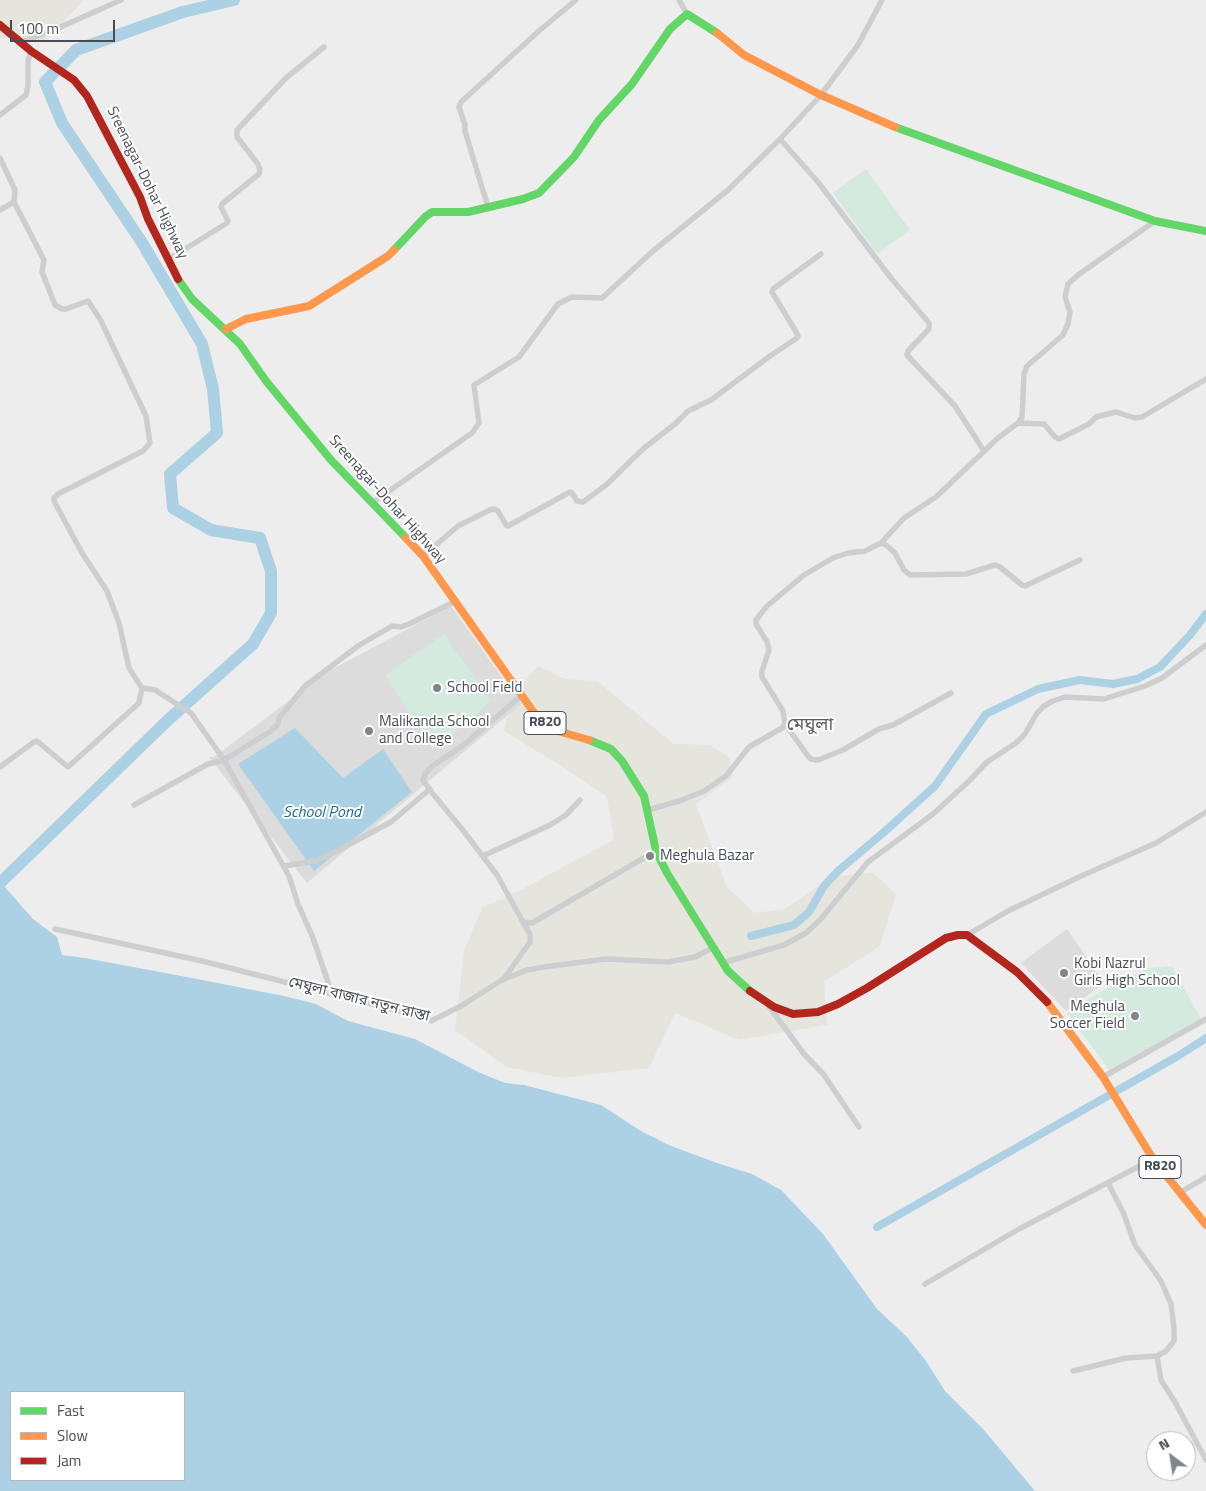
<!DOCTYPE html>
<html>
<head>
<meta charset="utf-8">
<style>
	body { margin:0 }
	#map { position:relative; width:1206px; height:1491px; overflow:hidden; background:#eeeded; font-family:"Titillium Web",sans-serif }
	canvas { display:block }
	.legend { position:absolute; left:10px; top:1391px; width:175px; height:90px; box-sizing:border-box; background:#fff; border:1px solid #b5b8bc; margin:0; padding:6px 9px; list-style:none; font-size:15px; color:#474d57 }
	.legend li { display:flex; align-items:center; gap:10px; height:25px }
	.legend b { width:25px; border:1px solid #b5b8bc }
	.north { position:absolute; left:1146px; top:1431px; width:50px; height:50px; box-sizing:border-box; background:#fff; border:1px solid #b5b8bc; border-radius:50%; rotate:329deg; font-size:14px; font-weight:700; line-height:20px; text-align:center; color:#474d57 }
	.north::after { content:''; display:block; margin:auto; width:18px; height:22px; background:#81858c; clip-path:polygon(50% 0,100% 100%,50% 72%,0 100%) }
	.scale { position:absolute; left:10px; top:20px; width:105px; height:22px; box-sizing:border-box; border:2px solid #474d57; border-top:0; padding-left:6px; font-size:15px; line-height:18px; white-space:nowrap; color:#474d57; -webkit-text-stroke:4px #fff; paint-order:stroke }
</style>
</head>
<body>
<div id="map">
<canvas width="1206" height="1491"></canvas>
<ul class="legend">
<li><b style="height:6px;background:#63d668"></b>Fast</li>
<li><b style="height:6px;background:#ff974d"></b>Slow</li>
<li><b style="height:6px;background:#b3261e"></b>Jam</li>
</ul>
<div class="north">N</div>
<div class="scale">100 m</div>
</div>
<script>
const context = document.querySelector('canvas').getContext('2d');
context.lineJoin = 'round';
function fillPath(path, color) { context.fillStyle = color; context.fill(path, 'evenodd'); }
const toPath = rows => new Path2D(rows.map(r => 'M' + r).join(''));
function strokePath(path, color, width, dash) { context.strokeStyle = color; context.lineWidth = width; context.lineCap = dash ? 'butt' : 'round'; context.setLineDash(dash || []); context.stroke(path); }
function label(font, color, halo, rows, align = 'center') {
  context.font = font + ' "Titillium Web","Noto Sans Bengali",sans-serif'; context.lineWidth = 4; context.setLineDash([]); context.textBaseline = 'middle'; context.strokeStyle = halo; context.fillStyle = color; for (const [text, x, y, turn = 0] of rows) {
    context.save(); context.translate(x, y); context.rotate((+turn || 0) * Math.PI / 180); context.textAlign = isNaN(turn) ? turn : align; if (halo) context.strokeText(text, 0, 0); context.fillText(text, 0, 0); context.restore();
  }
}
fillPath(toPath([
	[0,0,84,0,46,41,0,38],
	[538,666,566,679,597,681,674,744,710,745,729,757,733,777,696,804,727,887,755,913,784,909,832,877,872,872,896,894,880,946,824,982,827,1025,739,1040,675,1013,649,1068,561,1078,506,1067,455,1030,464,951,482,908,523,889,614,839,607,797,564,768,504,731,513,693]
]), '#e6e5dd');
fillPath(toPath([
	[451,606,521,704,307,883,209,757,214,757,327,672],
	[1067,929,1104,983,1066,1011,1021,963]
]), '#dcdcdc');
fillPath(toPath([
	[866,169,910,230,877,254,833,193],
	[444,634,491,701,433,750,385,675],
	[1172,966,1201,1019,1109,1070,1067,1013,1110,986,1149,968]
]), '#d4eadf');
fillPath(toPath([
	[295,728,343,778,383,749,412,792,314,871,238,764],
	[0,883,4,886,33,919,57,937,62,955,85,958,192,978,284,996,316,1004,348,1021,415,1039,478,1072,505,1083,524,1085,601,1105,641,1131,671,1146,720,1164,752,1174,781,1190,823,1234,877,1309,907,1337,926,1361,945,1391,984,1430,1035,1491,0,1491],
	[184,1392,184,1480,11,1480,11,1392]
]), '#acd1e5');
strokePath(toPath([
	[751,936,794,925,809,912,824,886,838,871,883,833,935,786,986,714,1038,689,1080,680,1113,684,1137,679,1160,667,1190,635,1206,614],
	[877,1227,1178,1056,1206,1038]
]), '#acd1e5', 8);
strokePath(toPath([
	[0,883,168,720,253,644,271,613,271,571,260,538,211,530,173,508,170,474,217,433,213,389,202,344,141,241,62,123,45,82,76,50,183,12,234,0]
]), '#acd1e5', 12);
strokePath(toPath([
	[679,0,687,14],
	[21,42,54,30,121,0],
	[0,115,26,95,28,86,28,61,31,51],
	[780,139,818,182,891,278,929,323,929,329,908,351,907,355,955,406,984,451],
	[0,158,15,190,14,202,0,210],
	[488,207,465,131,465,125,459,107,461,102,540,30,576,0],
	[169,259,227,223,228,221,221,207,222,204,259,174,260,170,258,164,237,137,237,130,286,78,324,47],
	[1018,423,1044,424,1055,437,1059,439,1089,424,1096,417,1116,412,1135,418,1142,417,1206,379],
	[372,503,472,433,479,423,474,385,519,357,558,304,572,297,602,298,653,251,728,190,780,139,821,95,858,45,882,0],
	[881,543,886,545,895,553,904,570,910,575,966,574,995,565,1000,567,1022,585,1025,586,1080,560],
	[423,556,458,526,490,510,494,509,498,511,506,525,508,526,570,492,572,493,577,501,583,502,606,485,644,448,675,424,688,411,711,400,770,356,797,338,798,336,795,330,772,292,773,289,821,254],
	[142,688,155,690,191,713,224,760,271,731,278,724,279,718,305,686,358,646,392,626,401,627,409,624,456,601],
	[521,696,465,744,431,767,425,774,423,780,433,794,462,829,497,875,523,922,532,923,656,851],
	[785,724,808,756,811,759,818,760,843,750,879,729,893,725,951,693],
	[0,767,34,742,37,741,68,767,139,703,142,688,129,668,119,623,107,591,82,553,54,501,54,498,58,494,143,451,150,443,146,416,100,319,88,301,66,309,62,309,55,305,42,272,44,260,14,202],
	[134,805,208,764,224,760,289,876,298,904,313,938,332,994],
	[648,810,682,800,704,791,726,776,749,747,782,728,785,724,783,711,762,677,762,671,769,650,767,642,756,624,756,620,759,616,767,606,804,575,833,558,848,553,865,551,881,543,904,518,936,497,998,438,1018,423,1022,417,1024,374,1027,366,1063,335,1068,324,1070,312,1065,297,1068,284,1078,275,1155,221],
	[483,856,550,825,566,815,580,800],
	[284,866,316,861,333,853,391,822,430,789],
	[55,929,202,961,399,1011,431,1021,461,1006,502,980,527,970,544,967,606,959,668,962,695,957,712,948],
	[967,935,1008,911,1079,877,1156,843,1206,812],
	[722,963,784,945,806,933,820,920,868,862,933,814,969,781,987,762,1016,743,1025,734,1037,713,1044,706,1053,701,1065,697,1104,699,1145,686,1162,678,1206,645],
	[503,980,530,942,530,934,523,922],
	[768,1005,804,1054,824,1075,859,1127],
	[1103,1077,1206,1019],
	[1181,1192,1206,1177],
	[925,1284,1019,1229,1153,1159],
	[1157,1356,1161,1380,1175,1402,1206,1460],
	[1073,1371,1126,1358,1157,1356,1166,1351,1174,1341,1174,1328,1171,1304,1161,1281,1135,1245,1123,1212,1108,1183]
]), '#ccced0', 5.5);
strokePath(toPath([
	[895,127,1155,221,1206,231],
	[394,250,425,217,432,212,468,212,523,199,539,193,574,157,599,120,632,84,670,29,687,14,717,33],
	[178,279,192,299,240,344,266,381,331,460,406,538],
	[589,740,611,749,622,761,644,796,656,851,667,873,728,971,750,991]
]), '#63d668', 8);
strokePath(toPath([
	[717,33,744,55,821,95,895,127],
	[226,329,246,319,309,306,388,256,394,250],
	[406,538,423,556,537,717,554,730,589,740],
	[1047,1002,1103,1077,1153,1159,1206,1225]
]), '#ff974d', 8);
strokePath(toPath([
	[0,25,31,51,74,80,87,96,140,197,148,219,178,279],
	[750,991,774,1007,793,1014,818,1012,838,1004,867,988,946,938,958,935,967,935,1017,972,1047,1002]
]), '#b3261e', 8);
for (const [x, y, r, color] of [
	[437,688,5,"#81858c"],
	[369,731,5,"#81858c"],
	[650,856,5,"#81858c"],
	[1064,973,5,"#81858c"],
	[1135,1016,5,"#81858c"]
]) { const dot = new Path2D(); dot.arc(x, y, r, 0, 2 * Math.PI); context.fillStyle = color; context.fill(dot); strokePath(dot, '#fff', 2); }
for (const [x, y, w] of [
	[545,723,42],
	[1160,1167,42]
]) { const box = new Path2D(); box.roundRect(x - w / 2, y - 11.5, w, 23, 4); context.fillStyle = '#fff'; context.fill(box); strokePath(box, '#474d57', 1); }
label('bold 14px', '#474d57', null, [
	["R820",545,723],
	["R820",1160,1167]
]);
label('15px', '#474d57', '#fff', [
	["Sreenagar-Dohar Highway",147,183,64],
	["Sreenagar-Dohar Highway",387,500,48],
	["মেঘুলা বাজার নতুন রাস্তা",359,1000,14]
]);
label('15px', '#474d57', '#fff', [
	["School Field",447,688],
	["Malikanda School",379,722],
	["and College",379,739],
	["Meghula Bazar",660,856],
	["Kobi Nazrul",1074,964],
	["Girls High School",1074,981],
	["Meghula",1125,1007,"right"],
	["Soccer Field",1125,1024,"right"]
], 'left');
label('italic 16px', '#1c6b95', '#fff', [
	["School Pond",322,813]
]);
label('18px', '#5a5c60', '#fff', [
	["মেঘুলা",810,726]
]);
</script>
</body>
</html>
